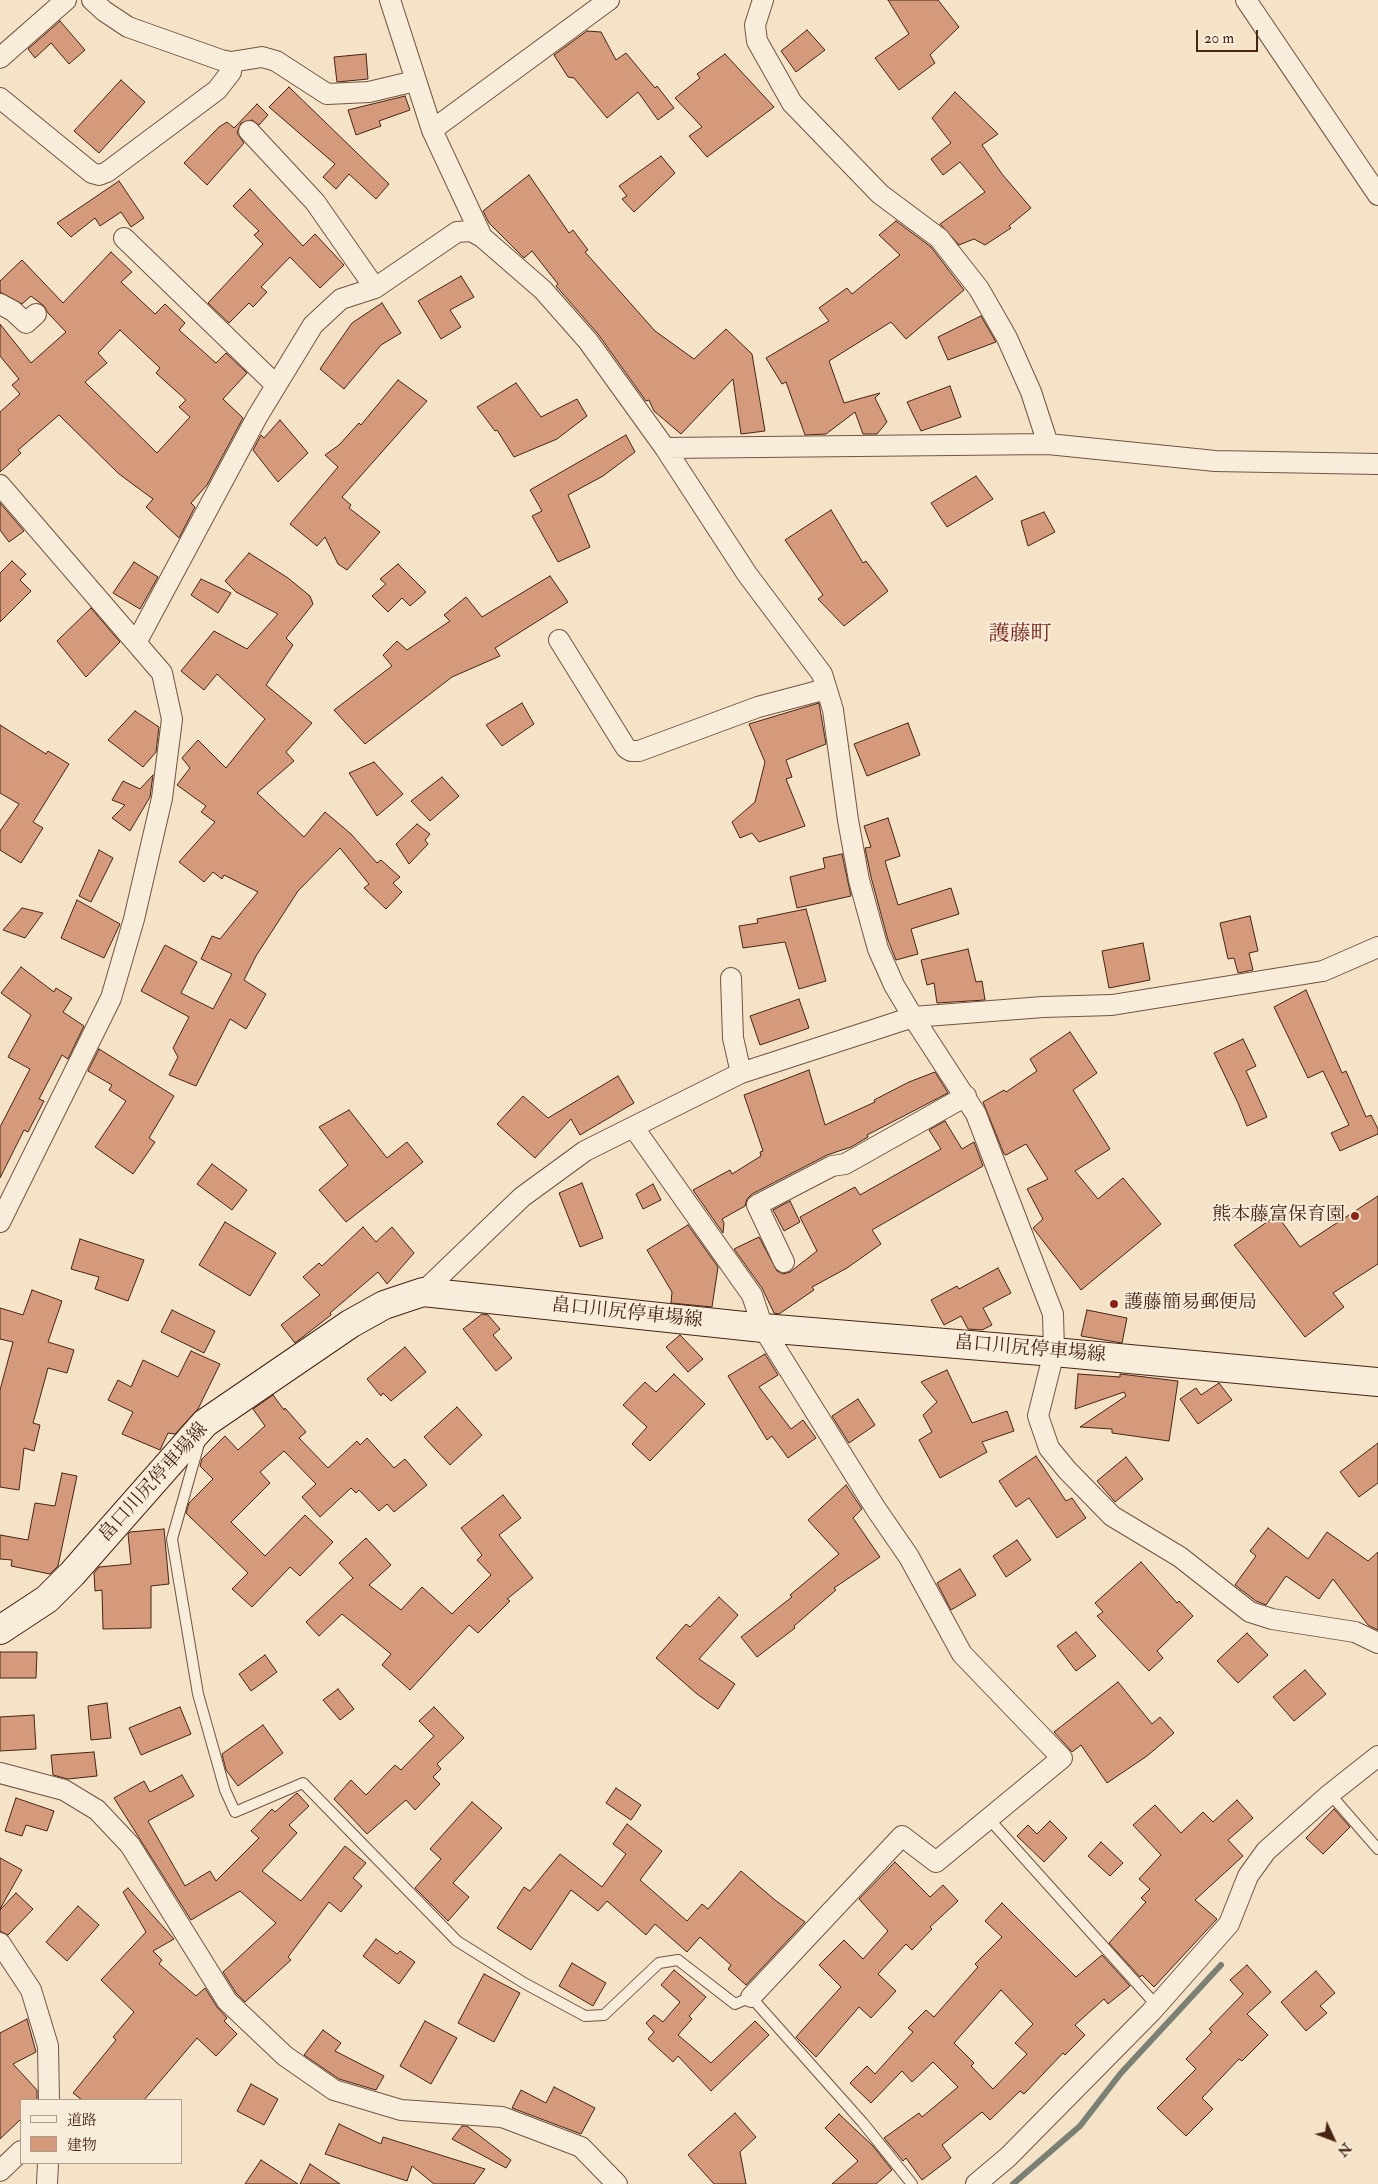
<!DOCTYPE html>
<html>
<head>
<meta charset="utf-8">
<style>
	body { margin:0 }
	#map { position:relative; width:1378px; height:2184px; overflow:hidden; background:#f4e3c7; font-family:"IM FELL Double Pica","Noto Serif JP",serif }
	canvas { display:block }
	.legend { position:absolute; left:20px; top:2099px; width:162px; height:65px; box-sizing:border-box; background:#f8eddb; border:1px solid #b19d8b; margin:0; padding:6px 9px; list-style:none; font-size:15px; color:#472414 }
	.legend li { display:flex; align-items:center; gap:10px; height:25px }
	.legend b { width:25px; border:1px solid #b19d8b }
	.north { position:absolute; left:1308px; top:2114px; width:50px; height:50px; -webkit-text-stroke:4px #f8eddb; paint-order:stroke; rotate:133deg; font-size:14px; font-weight:700; line-height:20px; text-align:center; color:#472414 }
	.north::after { content:''; display:block; margin:auto; width:18px; height:22px; background:#472414; clip-path:polygon(50% 0,100% 100%,50% 72%,0 100%) }
	.scale { position:absolute; left:1196px; top:30px; width:62px; height:22px; box-sizing:border-box; border:2px solid #472414; border-top:0; padding-left:6px; font-size:15px; line-height:18px; white-space:nowrap; color:#472414; -webkit-text-stroke:4px #f8eddb; paint-order:stroke }
</style>
</head>
<body>
<div id="map">
<canvas width="1378" height="2184"></canvas>
<ul class="legend">
<li><b style="height:6px;background:#f8eddb"></b>道路</li>
<li><b style="height:14px;background:#d59a7b"></b>建物</li>
</ul>
<div class="north">N</div>
<div class="scale">20 m</div>
</div>
<script>
const context = document.querySelector('canvas').getContext('2d');
context.lineJoin = 'round';
const toPath = rows => new Path2D(rows.map(r => 'M' + r).join(''));
function strokePath(path, color, width, dash) { context.strokeStyle = color; context.lineWidth = width; context.lineCap = dash ? 'butt' : 'round'; context.setLineDash(dash || []); context.stroke(path); }
function fillPath(path, color) { context.fillStyle = color; context.fill(path, 'evenodd'); }
function label(font, color, halo, rows, align = 'center') {
  context.font = font + ' "IM FELL Double Pica","Noto Serif JP",serif'; context.lineWidth = 4; context.setLineDash([]); context.textBaseline = 'middle'; context.strokeStyle = halo; context.fillStyle = color; for (const [text, x, y, turn = 0] of rows) {
    context.save(); context.translate(x, y); context.rotate((+turn || 0) * Math.PI / 180); context.textAlign = isNaN(turn) ? turn : align; if (halo) context.strokeText(text, 0, 0); context.fillText(text, 0, 0); context.restore();
  }
}
strokePath(toPath([
	[1013,2184,1080,2126,1121,2073,1221,1965]
]), '#7a8074', 6);
const building = toPath([
	[888,0,938,0,959,27,930,55,935,63,899,90,875,58,909,34,888,0],
	[60,21,85,50,69,64,51,43,35,58,28,49,60,21],
	[807,30,825,50,796,72,781,51,807,30],
	[587,31,601,32,616,60,626,53,655,88,657,86,674,108,658,120,638,92,607,118,574,78,568,77,554,55,587,31],
	[366,54,368,79,337,82,334,57,366,54],
	[725,54,774,107,707,157,689,136,702,127,675,98,700,78,697,74,725,54],
	[121,80,145,102,99,153,74,131,121,80],
	[289,87,389,184,376,199,349,174,336,189,323,177,335,164,269,107,289,87],
	[955,92,998,134,982,145,1002,174,1031,208,1009,226,1011,228,985,245,974,239,959,245,940,224,985,192,960,162,943,175,931,159,951,143,932,118,955,92],
	[405,96,410,110,379,121,381,126,356,135,348,110,405,96],
	[257,104,268,115,259,125,252,120,241,123,237,133,244,143,207,185,184,163,219,127,227,122,234,128,257,104],
	[661,156,675,173,634,212,622,199,627,196,619,186,661,156],
	[529,175,569,233,573,230,588,250,585,252,655,331,694,359,726,329,752,354,765,431,741,434,733,379,681,434,654,411,649,400,646,401,598,334,556,286,558,284,532,251,524,258,489,223,483,211,529,175],
	[119,181,144,218,131,227,121,212,100,226,95,218,71,237,57,223,119,181],
	[250,189,303,246,315,234,344,265,320,288,290,257,261,287,267,292,253,307,249,303,229,323,208,303,263,244,254,235,259,231,233,206,250,189],
	[896,221,931,247,964,290,906,339,891,322,829,361,844,403,880,393,875,398,887,422,877,434,863,434,855,412,826,434,805,435,786,382,782,384,766,358,829,321,819,308,847,288,852,294,900,255,879,235,896,221],
	[111,252,132,272,121,282,155,314,165,304,185,323,179,330,216,363,226,353,247,373,223,399,243,418,207,485,191,503,195,507,179,538,146,507,153,499,119,474,59,415,18,450,21,453,0,472,0,412,20,394,12,385,19,379,0,356,0,324,31,363,66,332,48,313,44,306,31,296,22,304,0,292,0,281,22,260,63,303,111,252],
	[120,330,160,368,156,373,186,400,179,407,190,417,157,453,85,382,107,363,98,353,120,330],
	[461,276,474,297,450,310,461,327,441,339,418,301,461,276],
	[382,303,401,333,381,345,344,389,320,369,352,323,382,303],
	[981,316,996,342,948,360,938,337,981,316],
	[398,380,427,401,342,497,351,505,349,508,380,532,347,570,338,564,325,537,317,546,290,524,338,467,325,455,339,445,359,423,361,425,398,380],
	[516,383,541,417,577,399,587,416,557,439,514,457,497,430,495,431,477,407,516,383],
	[950,386,961,417,921,431,907,402,950,386],
	[280,420,308,453,278,482,253,450,261,435,264,438,280,420],
	[626,435,635,452,603,476,568,495,590,547,558,562,532,516,542,511,530,490,626,435],
	[976,476,993,499,947,527,931,503,976,476],
	[0,503,24,531,9,542,0,530,0,503],
	[831,510,863,563,866,561,888,591,844,626,818,599,823,595,785,540,831,510],
	[1044,512,1055,532,1028,546,1021,521,1044,512],
	[249,553,288,578,310,596,313,604,286,638,293,645,266,685,312,723,286,752,294,761,257,793,304,837,325,812,351,834,377,863,381,860,400,877,393,883,402,892,386,909,364,888,369,884,340,848,298,891,256,956,244,980,266,994,246,1029,230,1019,196,1086,169,1075,178,1057,173,1048,189,1017,141,991,165,945,197,962,181,993,213,1009,232,974,201,959,212,936,220,939,258,892,224,875,222,879,213,872,204,882,179,862,215,822,201,812,206,806,177,785,190,768,182,758,198,740,226,768,265,719,217,674,204,690,181,671,214,631,247,649,278,614,236,592,225,581,249,553],
	[12,561,26,574,20,580,31,591,0,622,0,573,12,561],
	[134,562,158,577,140,609,113,593,134,562],
	[398,564,426,592,410,606,402,598,388,612,372,596,386,584,380,579,398,564],
	[550,576,568,602,495,648,500,656,452,677,365,744,334,710,392,666,383,655,397,641,407,650,450,621,444,615,466,597,482,617,550,576],
	[201,579,231,593,218,613,191,595,201,579],
	[91,608,120,642,86,677,57,641,91,608],
	[522,703,534,724,502,746,486,725,522,703],
	[819,703,826,744,786,760,792,777,786,779,805,826,759,842,752,833,740,838,732,822,755,802,765,762,749,724,819,703],
	[135,711,159,727,156,752,143,767,108,740,135,711],
	[908,723,920,755,867,776,854,744,908,723],
	[0,725,46,754,48,751,69,764,33,822,43,828,21,863,0,850,0,831,19,804,0,793,0,725],
	[374,762,403,794,377,816,349,773,374,762],
	[153,775,150,797,130,831,112,818,125,805,112,800,123,781,140,789,153,775],
	[442,777,459,796,430,821,411,801,442,777],
	[888,818,900,856,885,861,898,905,951,888,959,914,911,929,918,954,896,960,888,940,871,877,865,848,871,847,864,826,888,818],
	[417,824,430,834,425,840,428,844,409,864,396,844,417,824],
	[99,850,113,858,91,902,79,896,99,850],
	[842,854,851,896,797,908,790,877,825,868,823,858,842,854],
	[77,900,120,924,104,958,61,938,77,900],
	[22,908,43,913,25,938,3,930,22,908],
	[806,909,826,981,799,989,785,942,743,948,739,926,758,923,757,919,806,909],
	[1250,916,1258,951,1249,953,1253,970,1238,973,1234,958,1228,959,1220,923,1250,916],
	[1143,943,1150,980,1109,988,1102,951,1143,943],
	[968,949,976,982,982,981,985,1000,937,1003,934,983,927,985,921,960,968,949],
	[21,967,54,992,56,988,72,998,63,1012,84,1026,68,1059,62,1055,39,1099,44,1101,28,1132,24,1130,0,1178,0,1127,30,1069,8,1057,31,1015,1,993,21,967],
	[1306,990,1342,1073,1346,1071,1366,1117,1371,1115,1378,1129,1378,1134,1340,1151,1331,1133,1349,1125,1323,1071,1308,1078,1274,1007,1306,990],
	[799,999,809,1028,760,1045,750,1016,799,999],
	[1070,1032,1097,1073,1073,1090,1110,1149,1075,1171,1098,1199,1123,1178,1161,1224,1081,1290,1033,1228,1043,1219,1027,1189,1048,1179,1026,1144,1006,1155,1004,1154,983,1102,1004,1090,1006,1092,1037,1071,1030,1059,1070,1032],
	[1243,1039,1256,1066,1246,1071,1267,1117,1247,1126,1238,1103,1214,1053,1243,1039],
	[99,1049,174,1096,149,1138,155,1142,133,1174,95,1147,126,1101,109,1090,112,1085,88,1071,99,1049],
	[809,1070,825,1125,875,1102,874,1100,909,1082,935,1072,948,1093,867,1135,868,1137,851,1147,827,1155,752,1194,747,1199,745,1206,722,1219,724,1223,723,1233,693,1190,730,1170,732,1174,761,1156,760,1152,763,1151,744,1095,809,1070],
	[618,1076,634,1103,580,1135,571,1119,535,1158,497,1124,523,1096,548,1118,618,1076],
	[349,1110,387,1158,407,1142,423,1162,346,1222,319,1190,348,1165,319,1127,349,1110],
	[945,1121,962,1149,974,1142,983,1166,872,1230,881,1244,847,1268,812,1287,814,1290,779,1314,774,1313,762,1288,734,1249,759,1237,777,1271,783,1274,790,1272,817,1251,800,1217,855,1187,860,1195,941,1149,929,1130,945,1121],
	[212,1164,247,1190,232,1210,197,1184,212,1164],
	[582,1183,603,1238,580,1247,559,1193,582,1183],
	[653,1184,661,1200,643,1209,636,1194,653,1184],
	[1378,1196,1378,1264,1333,1293,1344,1307,1305,1337,1234,1245,1277,1215,1300,1247,1378,1196],
	[790,1201,800,1222,784,1231,773,1210,790,1201],
	[225,1222,276,1253,250,1296,199,1265,225,1222],
	[688,1225,718,1267,712,1307,671,1303,672,1292,647,1250,688,1225],
	[363,1227,376,1242,392,1227,414,1253,387,1284,378,1272,330,1313,331,1315,295,1343,281,1325,320,1295,303,1277,319,1263,322,1266,363,1227],
	[80,1239,144,1260,128,1301,95,1289,99,1277,71,1269,80,1239],
	[998,1268,1011,1293,983,1308,992,1325,982,1330,968,1329,961,1316,944,1325,931,1300,957,1286,959,1289,998,1268],
	[32,1290,62,1301,48,1342,74,1350,67,1373,48,1368,33,1423,40,1425,34,1451,24,1448,19,1490,0,1487,0,1390,13,1342,0,1339,0,1308,23,1315,32,1290],
	[172,1310,215,1331,204,1353,161,1332,172,1310],
	[1087,1310,1127,1318,1122,1343,1081,1336,1087,1310],
	[482,1314,488,1315,500,1329,493,1335,512,1358,496,1371,463,1329,482,1314],
	[680,1335,703,1359,688,1372,666,1347,680,1335],
	[405,1347,426,1372,391,1401,383,1393,381,1396,367,1379,405,1347],
	[191,1351,220,1364,198,1409,175,1434,168,1433,160,1450,122,1434,133,1412,108,1400,118,1380,131,1387,143,1360,178,1377,191,1351],
	[765,1354,778,1375,759,1387,791,1429,803,1420,816,1438,788,1458,772,1436,767,1440,728,1376,765,1354],
	[947,1370,972,1423,1007,1411,1014,1431,982,1442,987,1452,940,1478,919,1440,932,1432,923,1415,937,1402,921,1382,947,1370],
	[674,1374,705,1404,650,1461,632,1444,647,1427,623,1405,645,1382,656,1392,674,1374],
	[1078,1374,1120,1377,1120,1374,1178,1381,1169,1441,1112,1433,1112,1429,1080,1427,1126,1396,1124,1392,1075,1409,1078,1374],
	[1219,1383,1232,1400,1198,1424,1180,1399,1196,1388,1201,1395,1219,1383],
	[273,1395,284,1410,285,1408,306,1432,299,1438,328,1468,357,1441,360,1445,367,1438,394,1468,405,1459,427,1485,394,1512,387,1504,379,1511,359,1490,356,1493,351,1488,320,1517,302,1497,316,1484,284,1451,260,1472,270,1483,231,1522,265,1556,305,1515,333,1542,300,1576,290,1567,252,1607,232,1589,248,1573,186,1513,189,1503,213,1479,200,1466,202,1459,225,1436,238,1450,265,1426,253,1409,273,1395],
	[858,1399,875,1425,849,1443,832,1416,858,1399],
	[457,1407,482,1435,450,1465,424,1437,457,1407],
	[1378,1443,1378,1483,1359,1497,1340,1472,1378,1443],
	[1036,1456,1066,1501,1072,1498,1086,1518,1057,1538,1029,1498,1016,1507,999,1481,1036,1456],
	[1126,1457,1143,1479,1115,1502,1097,1481,1126,1457],
	[62,1473,77,1476,58,1566,50,1574,11,1566,12,1560,0,1559,0,1535,28,1540,35,1503,55,1506,62,1473],
	[846,1485,862,1509,853,1518,880,1557,834,1588,836,1590,794,1626,795,1628,757,1657,741,1637,792,1597,790,1595,839,1554,808,1520,846,1485],
	[503,1495,521,1518,499,1535,533,1578,507,1599,510,1601,478,1633,469,1625,410,1690,382,1665,391,1654,342,1614,319,1636,306,1622,353,1578,339,1563,366,1538,391,1565,369,1585,401,1610,422,1587,452,1614,491,1575,477,1560,482,1555,461,1528,503,1495],
	[1268,1528,1308,1559,1327,1532,1368,1561,1378,1552,1378,1630,1368,1625,1333,1579,1319,1599,1286,1576,1266,1605,1256,1601,1235,1585,1256,1556,1250,1551,1268,1528],
	[164,1529,169,1584,151,1586,151,1628,103,1629,102,1590,95,1591,94,1573,99,1567,131,1564,128,1534,130,1532,164,1529],
	[1017,1540,1031,1560,1006,1577,993,1556,1017,1540],
	[1141,1562,1177,1603,1179,1601,1193,1616,1157,1651,1163,1658,1149,1671,1097,1616,1103,1612,1095,1603,1141,1562],
	[960,1569,976,1595,951,1610,937,1583,960,1569],
	[719,1597,738,1615,699,1659,735,1684,718,1709,697,1694,656,1658,686,1624,690,1627,719,1597],
	[1076,1632,1096,1656,1076,1671,1057,1646,1076,1632],
	[1247,1633,1268,1655,1238,1683,1217,1661,1247,1633],
	[0,1652,37,1652,36,1678,0,1678,0,1652],
	[265,1655,277,1672,251,1691,239,1674,265,1655],
	[1305,1670,1326,1694,1294,1721,1273,1697,1305,1670],
	[1118,1682,1152,1724,1160,1717,1174,1733,1147,1756,1107,1783,1081,1745,1072,1752,1054,1732,1118,1682],
	[338,1689,354,1709,340,1720,323,1700,338,1689],
	[107,1703,111,1738,91,1740,88,1706,107,1703],
	[180,1707,191,1734,141,1755,129,1728,180,1707],
	[434,1707,464,1738,437,1764,441,1769,433,1777,440,1784,415,1810,406,1800,367,1834,334,1799,351,1780,366,1795,395,1765,401,1770,434,1736,419,1721,434,1707],
	[34,1715,36,1749,0,1751,0,1717,34,1715],
	[263,1725,283,1753,238,1786,226,1770,222,1754,263,1725],
	[94,1752,97,1776,68,1779,53,1775,51,1755,94,1752],
	[182,1775,194,1796,148,1821,185,1886,210,1871,216,1881,259,1838,251,1831,272,1809,275,1812,297,1793,309,1806,289,1825,297,1833,262,1871,301,1901,345,1846,366,1863,353,1878,362,1886,341,1912,329,1902,288,1957,291,1960,245,2002,236,1993,223,1972,276,1923,240,1891,191,1920,114,1798,144,1781,150,1792,182,1775],
	[616,1788,641,1805,631,1820,606,1803,616,1788],
	[16,1798,54,1811,47,1831,26,1825,22,1836,5,1831,16,1798],
	[1237,1800,1253,1818,1228,1840,1243,1856,1195,1900,1217,1919,1154,1987,1142,1975,1140,1977,1109,1943,1146,1902,1141,1898,1150,1889,1139,1879,1161,1855,1133,1825,1155,1805,1181,1833,1203,1812,1213,1822,1237,1800],
	[472,1802,502,1828,453,1883,469,1897,448,1921,415,1888,441,1859,430,1849,472,1802],
	[1334,1809,1350,1827,1323,1854,1306,1838,1334,1809],
	[1050,1821,1067,1838,1044,1862,1017,1836,1028,1825,1037,1834,1050,1821],
	[627,1824,662,1851,640,1880,687,1921,702,1904,708,1909,741,1871,775,1900,805,1922,746,1985,728,1969,731,1965,700,1937,687,1952,655,1924,646,1935,607,1901,598,1911,571,1890,531,1950,497,1928,524,1887,530,1891,560,1854,602,1887,626,1854,613,1844,627,1824],
	[1101,1842,1123,1863,1110,1876,1088,1856,1101,1842],
	[0,1858,22,1870,0,1909,0,1858],
	[895,1862,930,1897,943,1885,958,1901,930,1927,932,1929,912,1950,906,1944,878,1974,896,1991,871,2018,859,2007,816,2057,796,2037,841,1987,819,1965,844,1940,863,1959,888,1931,859,1899,895,1862],
	[128,1888,174,1939,153,1951,162,1960,159,1964,196,1996,205,1988,217,2007,227,2018,224,2021,237,2034,216,2056,197,2038,144,2100,82,2100,73,2093,116,2040,113,2037,134,2012,101,1980,146,1932,123,1892,128,1888],
	[16,1893,33,1909,8,1935,0,1931,0,1910,16,1893],
	[1002,1903,1076,1977,1102,1955,1130,1986,1108,2004,1104,1999,1075,2025,1085,2035,1065,2055,1063,2053,1024,2094,1020,2091,990,2120,982,2112,942,2145,951,2158,922,2180,906,2158,903,2161,884,2138,919,2113,922,2117,958,2087,933,2062,912,2082,902,2071,871,2103,850,2083,867,2066,875,2074,913,2032,908,2028,926,2010,934,2017,978,1967,975,1964,1002,1937,985,1921,1002,1903],
	[1001,1990,1033,2024,1015,2043,1027,2054,993,2089,971,2066,974,2063,954,2043,1001,1990],
	[78,1906,99,1925,67,1961,46,1942,78,1906],
	[376,1939,397,1954,400,1951,415,1962,399,1984,363,1956,376,1939],
	[572,1963,606,1983,593,2006,559,1986,572,1963],
	[1247,1965,1271,1992,1247,2014,1268,2035,1242,2061,1239,2059,1202,2098,1213,2109,1186,2136,1157,2108,1196,2069,1186,2059,1212,2032,1209,2029,1243,1994,1230,1980,1247,1965],
	[674,1970,706,1997,689,2016,692,2019,678,2035,711,2063,755,2021,769,2035,711,2091,678,2056,673,2062,648,2039,654,2032,646,2023,654,2015,663,2022,680,2002,661,1985,674,1970],
	[1316,1971,1335,1993,1320,2006,1327,2013,1306,2031,1281,2002,1316,1971],
	[484,1974,520,1993,494,2042,458,2023,484,1974],
	[27,2019,36,2052,13,2064,37,2090,37,2100,21,2100,21,2119,0,2139,0,2033,27,2019],
	[425,2021,457,2038,431,2084,400,2066,425,2021],
	[323,2030,341,2043,335,2051,384,2076,376,2090,339,2079,304,2055,323,2030],
	[251,2084,278,2099,264,2125,237,2111,251,2084],
	[554,2087,595,2108,581,2134,512,2108,521,2090,546,2103,554,2087],
	[735,2113,756,2137,740,2152,746,2184,714,2184,688,2155,735,2113],
	[839,2114,873,2146,892,2170,876,2184,832,2184,858,2161,825,2128,839,2114],
	[339,2124,381,2144,383,2137,485,2169,474,2184,434,2184,412,2166,407,2181,325,2154,339,2124],
	[462,2126,467,2126,511,2160,506,2168,452,2139,462,2126],
	[261,2160,298,2184,245,2184,261,2160],
	[310,2164,340,2184,300,2184,310,2164]
]);
fillPath(building, '#d59a7b');
strokePath(building, '#472414', 1);
const lane = toPath([
	[200,1440,172,1539,198,1694,225,1790,235,1812,303,1783,457,1941,524,1983,585,2016,604,2015,659,1963,678,1960,735,2004,751,1997,863,2123,912,2184],
	[1330,1794,1378,1849],
	[989,1819,1157,2006]
]);
const street = toPath([
	[92,0,104,11,128,27,221,60,231,62,262,57,276,61,327,94,369,92,415,81],
	[390,0,432,130,482,237],
	[763,0,755,25,757,41,792,103,880,194,939,238,979,289,1007,338,1031,392,1048,444],
	[1246,0,1378,195],
	[0,58,66,0],
	[0,98,92,173,99,175,107,172,217,90,231,72,231,62],
	[432,130,609,0],
	[249,131,315,202,375,288],
	[124,238,276,385],
	[0,304,13,311,26,323,36,314],
	[665,448,1048,444,1215,461,1378,464],
	[0,485,162,673,172,719,162,798,134,919,111,998,0,1222],
	[559,640,626,748,631,751,639,751,758,707,826,689],
	[137,641,257,417,313,325,341,299,375,288,457,232,471,231,482,237,543,290,588,341,665,448,747,574,822,674,833,710,848,820,859,880,878,949,894,985,913,1017,976,1114,1053,1314,1054,1352,1038,1416,1049,1448,1067,1470,1112,1516,1180,1557,1250,1612,1272,1619,1355,1632,1378,1643],
	[731,978,733,1038,741,1073],
	[634,1128,752,1295,763,1328,876,1509,909,1557,962,1654,1062,1758,936,1862,902,1836,751,1997],
	[784,1262,757,1205,832,1166,845,1164,966,1096],
	[423,1292,522,1197,585,1151,741,1073,913,1017,1043,1007,1112,1005,1323,971,1378,947],
	[0,1773,64,1790,97,1810,130,1845,227,2001,285,2056,334,2090,401,2110,502,2117,581,2147,617,2184],
	[0,1943,31,1990,48,2046,49,2100],
	[0,2171,21,2151],
	[47,2184,48,2163],
	[976,2184,1008,2157,1151,2012,1229,1924,1248,1876,1266,1851,1330,1794,1378,1756]
]);
const secondary = toPath([
	[0,1630,47,1599,72,1574,205,1423,350,1324,384,1305,423,1292,763,1328,1054,1352,1378,1382]
]);
strokePath(lane, '#725441', 12);
strokePath(street, '#725441', 22);
strokePath(secondary, '#472414', 30);
strokePath(lane, '#f8eddb', 10);
strokePath(street, '#f8eddb', 20);
strokePath(secondary, '#f8eddb', 28);
for (const [x, y, r, color] of [
	[1355,1216,5,"#8f2418"],
	[1114,1304,5,"#8f2418"]
]) { const dot = new Path2D(); dot.arc(x, y, r, 0, 2 * Math.PI); context.fillStyle = color; context.fill(dot); strokePath(dot, '#f8eddb', 2); }
label('19px', '#472414', '#f8eddb', [
	["熊本藤富保育園",1345,1216],
	["護藤簡易郵便局",1124,1304,"left"]
], 'right');
label('19px', '#472414', '#f8eddb', [
	["畠口川尻停車場線",627,1314,6],
	["畠口川尻停車場線",1030,1350,5],
	["畠口川尻停車場線",154,1483,-48]
]);
label('21px', '#7a1f14', '#f8eddb', [
	["護藤町",1020,635]
]);
</script>
</body>
</html>
